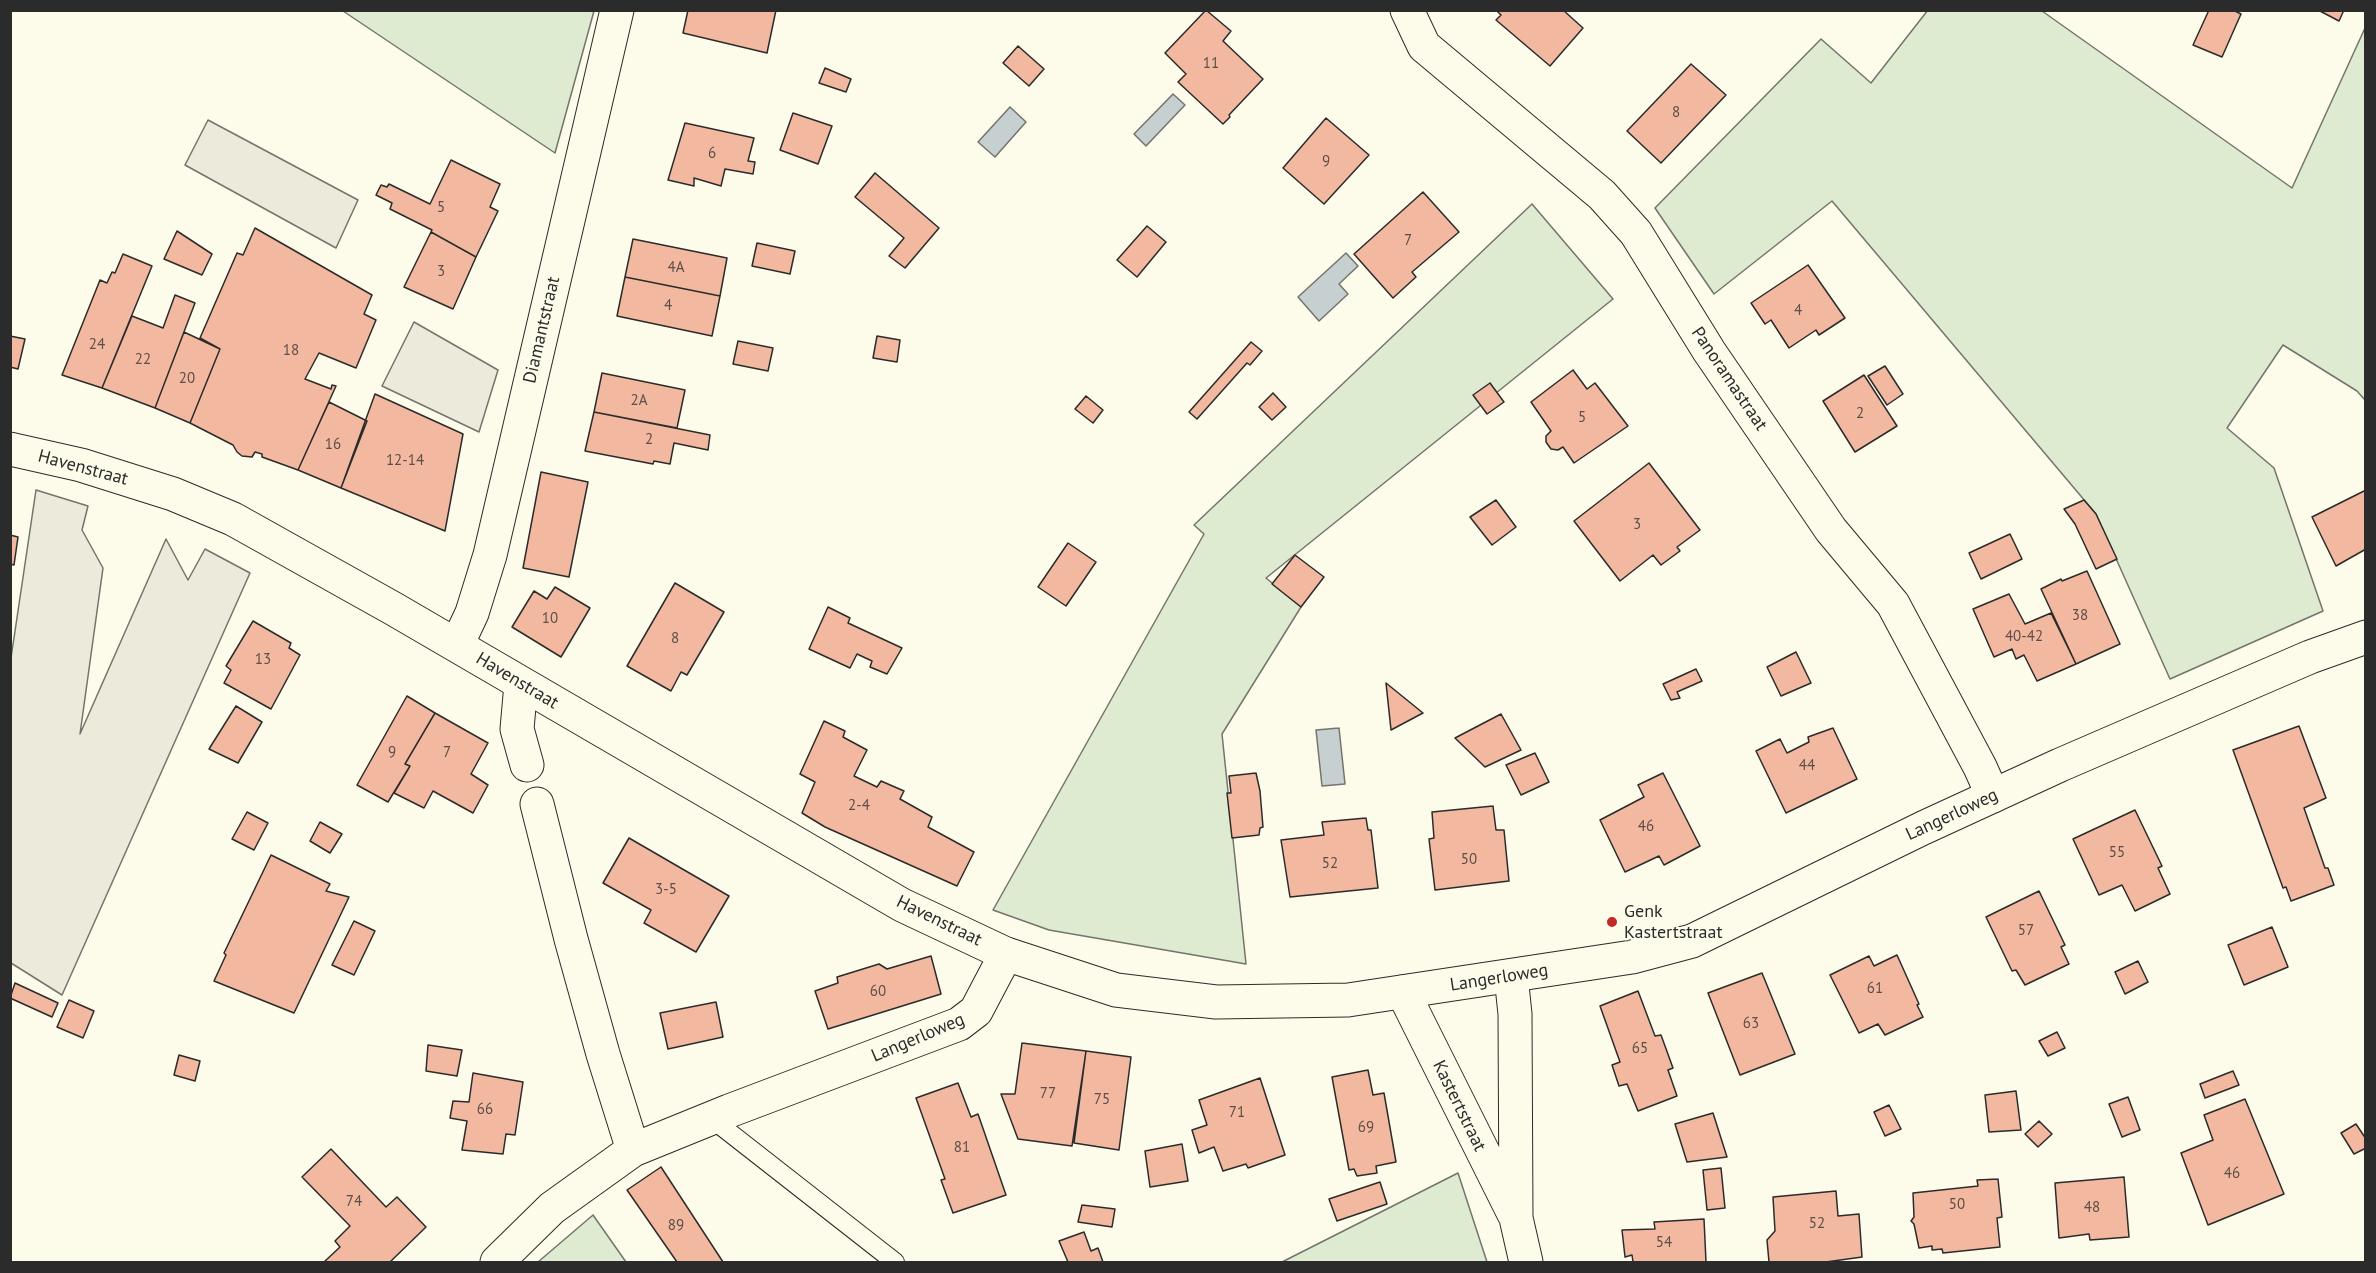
<!DOCTYPE html>
<html>
<head>
<meta charset="utf-8">
<style>
	body { margin:0 }
	#map { position:relative; width:2376px; height:1273px; overflow:hidden; background:#fdfbea; font-family:"PT Sans",sans-serif }
	canvas { display:block }
	.frame { position:absolute; inset:0; border:12px solid #2b2b2b; pointer-events:none }
</style>
</head>
<body>
<div id="map">
<canvas width="2376" height="1273"></canvas>
<div class="frame"></div>
</div>
<script>
const context = document.querySelector('canvas').getContext('2d');
context.lineJoin = 'round';
function fillPath(path, color) { context.fillStyle = color; context.fill(path, 'evenodd'); }
const toPath = rows => new Path2D(rows.map(r => 'M' + r).join(''));
function strokePath(path, color, width, dash) { context.strokeStyle = color; context.lineWidth = width; context.lineCap = dash ? 'butt' : 'round'; context.setLineDash(dash || []); context.stroke(path); }
function label(font, color, halo, rows, align = 'center') {
  context.font = font + ' "PT Sans",sans-serif'; context.lineWidth = 4.5; context.setLineDash([]); context.textBaseline = 'middle'; context.strokeStyle = halo; context.fillStyle = color; for (const [text, x, y, turn = 0] of rows) {
    context.save(); context.translate(x, y); context.rotate((+turn || 0) * Math.PI / 180); context.textAlign = isNaN(turn) ? turn : align; if (halo) context.strokeText(text, 0, 0); context.fillText(text, 0, 0); context.restore();
  }
}
const green = toPath([
	[1928,10,2042,11,2292,188,2365,28,2365,400,2357,391,2283,345,2227,428,2274,468,2323,611,2170,679,2096,514,1832,201,1714,294,1655,208,1821,39,1871,83,1928,10],
	[343,11,594,11,555,153,343,11],
	[1532,204,1613,299,1266,578,1301,607,1222,734,1246,964,1049,930,993,910,1204,534,1194,525,1532,204],
	[1458,1173,1487,1262,1282,1262,1458,1173],
	[593,1215,626,1262,538,1262,593,1215]
]);
fillPath(green, '#deebd1');
strokePath(green, '#74746e', 1.5);
const parking = toPath([
	[208,120,358,200,336,248,185,165,208,120],
	[414,322,498,370,479,432,382,386,414,322],
	[36,490,88,506,82,530,103,568,80,734,166,539,188,580,205,549,250,573,62,995,11,963,11,658,36,490]
]);
fillPath(parking, '#eceadb');
strokePath(parking, '#74746e', 1.5);
const water = toPath([
	[1173,94,1185,105,1146,146,1134,134,1173,94],
	[1010,107,1026,122,995,157,978,142,1010,107],
	[1346,253,1358,266,1339,284,1348,294,1319,321,1298,297,1346,253],
	[1339,728,1345,784,1322,786,1316,730,1339,728]
]);
fillPath(water, '#c7d0d0');
strokePath(water, '#74746e', 1.5);
const building = toPath([
	[688,10,776,10,767,53,683,33,688,10],
	[1206,10,1231,31,1223,41,1263,79,1229,115,1230,117,1223,124,1178,82,1186,74,1165,53,1206,10],
	[1496,10,1563,10,1583,28,1550,66,1496,20,1501,15,1496,10],
	[2209,10,2233,10,2241,14,2222,57,2193,45,2209,10],
	[2318,10,2344,10,2339,21,2318,10],
	[1018,46,1044,69,1029,86,1003,63,1018,46],
	[1691,64,1726,95,1661,163,1627,131,1691,64],
	[825,68,851,79,846,92,819,83,825,68],
	[793,113,832,126,818,164,780,150,793,113],
	[1326,118,1369,155,1324,204,1283,168,1326,118],
	[685,123,754,138,748,161,755,162,753,174,725,169,721,186,694,178,694,186,668,180,685,123],
	[451,160,500,184,490,207,498,211,476,257,431,232,432,230,390,209,392,203,376,195,381,185,387,187,389,184,430,204,451,160],
	[875,173,939,228,905,268,889,256,904,238,855,197,875,173],
	[1423,192,1459,232,1412,272,1416,277,1393,298,1354,254,1423,192],
	[1147,226,1166,242,1137,277,1117,260,1147,226],
	[255,228,372,295,364,314,376,320,356,368,319,353,305,379,331,389,332,385,336,386,298,470,262,457,262,454,255,452,252,457,242,456,237,452,233,445,190,423,220,349,200,338,237,253,243,255,255,228],
	[177,231,212,254,202,275,164,259,177,231],
	[431,232,476,257,453,309,404,287,431,232],
	[633,239,727,258,720,296,625,277,633,239],
	[757,243,795,251,790,274,752,266,757,243],
	[123,254,152,266,102,388,62,375,100,280,107,283,112,272,115,273,123,254],
	[1808,265,1845,318,1819,335,1816,330,1789,348,1771,320,1765,324,1751,303,1808,265],
	[625,277,720,296,712,336,617,316,625,277],
	[175,295,195,303,155,408,102,388,132,316,163,328,175,295],
	[184,332,220,349,190,423,155,408,184,332],
	[10,336,25,339,18,369,10,367,10,336],
	[877,336,900,340,897,362,873,358,877,336],
	[738,341,773,348,768,371,733,364,738,341],
	[1251,342,1262,351,1250,365,1247,363,1197,419,1189,412,1251,342],
	[1885,366,1903,394,1887,405,1868,376,1885,366],
	[1573,370,1587,389,1595,383,1628,426,1574,463,1563,447,1558,450,1551,449,1546,442,1546,436,1551,431,1531,402,1573,370],
	[602,373,685,390,677,428,594,412,602,373],
	[1864,375,1897,426,1855,452,1823,401,1864,375],
	[1490,383,1504,402,1487,414,1473,395,1490,383],
	[1273,393,1286,407,1272,420,1259,407,1273,393],
	[375,394,463,434,445,531,341,488,375,394],
	[1086,396,1103,410,1093,423,1075,409,1086,396],
	[329,402,367,421,341,488,298,470,329,402],
	[594,412,710,435,708,450,674,443,670,464,654,461,653,464,585,451,594,412],
	[1649,463,1700,530,1677,547,1680,551,1661,565,1653,555,1620,581,1574,521,1649,463],
	[541,472,588,482,569,577,523,568,541,472],
	[2366,490,2366,549,2336,566,2312,517,2366,490],
	[1496,500,1516,527,1492,545,1470,517,1496,500],
	[2084,500,2096,514,2117,559,2096,569,2075,524,2064,509,2084,500],
	[2010,534,2022,559,1981,579,1969,553,2010,534],
	[10,535,18,537,14,565,10,564,10,535],
	[1068,543,1096,562,1066,606,1038,587,1068,543],
	[1295,555,1324,577,1301,607,1272,584,1295,555],
	[2087,571,2120,644,2076,664,2041,589,2061,579,2062,581,2087,571],
	[675,583,724,612,687,675,681,672,671,691,627,666,675,583],
	[555,587,590,608,561,657,512,627,534,591,547,599,555,587],
	[2009,594,2025,624,2051,613,2076,664,2037,681,2024,655,2016,659,2012,649,1994,657,1973,609,2009,594],
	[828,607,850,618,848,623,902,648,887,674,870,667,872,661,857,654,850,668,809,649,828,607],
	[253,621,291,643,289,648,300,655,271,709,224,683,231,670,226,666,253,621],
	[1796,652,1811,683,1781,696,1767,667,1796,652],
	[1696,669,1702,681,1677,692,1680,698,1671,700,1663,684,1696,669],
	[1386,683,1423,713,1391,730,1386,683],
	[407,696,435,713,405,764,410,766,388,802,357,785,407,696],
	[236,706,262,722,238,763,209,749,236,706],
	[435,713,488,743,471,774,488,785,473,813,433,791,424,808,394,793,410,766,405,764,435,713],
	[1501,714,1521,750,1485,767,1455,738,1501,714],
	[824,721,845,731,843,737,867,750,854,776,877,787,881,781,904,791,900,799,932,817,928,827,974,852,957,886,825,827,802,813,815,782,800,774,824,721],
	[2299,726,2326,798,2304,808,2325,868,2328,868,2334,885,2291,901,2286,887,2283,888,2233,750,2299,726],
	[1833,728,1857,779,1786,813,1756,751,1780,739,1787,753,1809,742,1808,737,1833,728],
	[1535,753,1549,782,1521,795,1506,765,1535,753],
	[1256,773,1260,791,1263,827,1260,828,1259,835,1232,838,1227,793,1231,793,1229,776,1256,773],
	[1663,773,1700,846,1664,865,1659,856,1625,872,1600,820,1644,797,1638,785,1663,773],
	[1493,806,1496,830,1504,830,1509,881,1435,890,1429,839,1434,838,1432,812,1493,806],
	[2135,810,2162,866,2158,868,2170,894,2135,911,2122,885,2099,895,2073,839,2135,810],
	[247,812,268,823,254,850,232,839,247,812],
	[1366,818,1368,830,1371,830,1378,888,1290,897,1281,840,1324,835,1322,822,1366,818],
	[320,822,342,834,330,853,310,841,320,822],
	[629,838,729,896,696,952,644,923,651,910,603,883,629,838],
	[271,855,330,884,326,891,349,897,294,1013,214,981,226,955,224,953,271,855],
	[2039,891,2065,945,2061,947,2069,964,2025,985,2016,970,2012,971,1986,917,2039,891],
	[354,921,375,931,354,975,332,965,354,921],
	[2272,927,2288,967,2244,985,2228,945,2272,927],
	[1897,955,1919,1004,1917,1005,1923,1017,1885,1035,1878,1024,1859,1033,1830,975,1869,956,1874,966,1897,955],
	[931,956,941,994,828,1029,815,991,838,983,837,977,879,964,887,969,931,956],
	[2138,961,2148,982,2125,994,2115,972,2138,961],
	[1762,973,1795,1054,1740,1075,1708,993,1762,973],
	[15,983,58,1003,52,1017,10,998,15,983],
	[1638,991,1655,1036,1661,1035,1673,1068,1668,1070,1677,1096,1638,1111,1627,1084,1619,1086,1612,1065,1620,1062,1600,1006,1638,991],
	[69,1000,94,1011,83,1038,57,1027,69,1000],
	[716,1002,723,1037,668,1049,660,1013,716,1002],
	[2057,1032,2065,1048,2048,1056,2039,1041,2057,1032],
	[1022,1043,1086,1051,1072,1146,1018,1139,1001,1094,1015,1094,1022,1043],
	[428,1045,462,1050,457,1076,426,1071,428,1045],
	[1086,1051,1131,1057,1119,1150,1074,1143,1086,1051],
	[179,1055,200,1061,195,1081,174,1075,179,1055],
	[1368,1070,1373,1095,1384,1093,1396,1162,1376,1166,1377,1173,1357,1176,1354,1169,1349,1170,1332,1077,1368,1070],
	[2233,1071,2239,1085,2205,1098,2200,1084,2233,1071],
	[473,1073,523,1082,515,1135,506,1134,503,1154,462,1150,467,1121,450,1118,453,1101,469,1102,473,1073],
	[1260,1078,1285,1155,1248,1168,1246,1164,1223,1171,1214,1147,1199,1153,1192,1130,1207,1125,1199,1100,1260,1078],
	[958,1083,971,1117,978,1114,1006,1195,953,1213,941,1180,945,1179,916,1098,958,1083],
	[2016,1091,2021,1130,1989,1132,1985,1095,2016,1091],
	[2128,1097,2140,1130,2122,1137,2109,1104,2128,1097],
	[2245,1099,2284,1194,2208,1225,2181,1153,2213,1140,2204,1115,2245,1099],
	[1889,1105,1901,1129,1885,1136,1874,1112,1889,1105],
	[1713,1113,1727,1157,1687,1162,1675,1124,1713,1113],
	[2039,1121,2052,1134,2038,1147,2025,1134,2039,1121],
	[2356,1124,2366,1139,2366,1148,2354,1154,2341,1133,2356,1124],
	[1182,1144,1188,1181,1150,1187,1145,1151,1182,1144],
	[331,1149,386,1207,397,1197,426,1227,390,1262,324,1262,340,1247,335,1241,350,1226,302,1177,331,1149],
	[661,1167,723,1262,677,1262,627,1190,661,1167],
	[1721,1168,1725,1208,1707,1210,1703,1170,1721,1168],
	[2124,1177,2129,1237,2090,1240,2089,1234,2059,1238,2055,1183,2124,1177],
	[1998,1179,2002,1217,1997,1218,2000,1247,1943,1253,1942,1249,1932,1250,1932,1246,1919,1248,1914,1224,1911,1221,1914,1217,1913,1193,1978,1186,1977,1180,1998,1179],
	[1380,1182,1387,1204,1337,1221,1329,1199,1380,1182],
	[1836,1191,1838,1216,1859,1214,1862,1257,1826,1262,1769,1262,1767,1240,1775,1231,1773,1197,1836,1191],
	[1082,1205,1115,1209,1112,1227,1078,1222,1082,1205],
	[1704,1219,1706,1262,1633,1262,1632,1255,1625,1257,1622,1230,1655,1229,1654,1222,1704,1219],
	[1084,1232,1091,1251,1098,1248,1103,1262,1068,1262,1059,1241,1084,1232]
]);
fillPath(building, '#f2b8a0');
strokePath(building, '#2b2b2b', 1.5);
const service = toPath([
	[711,1118,895,1262]
]);
const minor = toPath([
	[1407,10,1424,46,1602,195,1636,233,1709,351,1831,530,1893,604,1980,767,1993,796],
	[457,645,472,613,490,555,617,10],
	[521,684,517,729,527,765],
	[537,804,571,939,603,1054,633,1150],
	[1511,976,1515,1014,1516,1218,1526,1262],
	[1403,992,1514,1214],
	[497,1262,552,1208,633,1150,729,1111,959,1024,976,1011,1006,954]
]);
const tertiary = toPath([
	[10,449,81,465,173,494,233,519,394,609,902,905,1006,954,1116,990,1216,1002,1348,1000,1632,957,1692,941,1923,828,2060,765,2310,657,2366,637]
]);
strokePath(service, '#2b2b2b', 20);
strokePath(minor, '#2b2b2b', 35);
strokePath(tertiary, '#2b2b2b', 35);
strokePath(service, '#fdfbea', 18);
strokePath(minor, '#fdfbea', 33);
strokePath(tertiary, '#fdfbea', 33);
for (const [x, y, r, color] of [
	[1612,922,6,"#c62828"]
]) { const dot = new Path2D(); dot.arc(x, y, r, 0, 2 * Math.PI); context.fillStyle = color; context.fill(dot); strokePath(dot, '#fdfbea', 2); }
label('15px', '#5d4e48', null, [
	["11",1211,64],
	["8",1676,113],
	["6",712,154],
	["9",1326,162],
	["5",441,208],
	["7",1408,241],
	["4A",676,268],
	["3",441,272],
	["4",668,306],
	["4",1798,311],
	["24",97,345],
	["18",291,351],
	["22",143,360],
	["20",187,379],
	["2A",639,401],
	["2",1860,414],
	["5",1582,418],
	["2",649,440],
	["16",333,445],
	["12-14",405,461],
	["3",1637,525],
	["38",2080,616],
	["10",550,619],
	["40-42",2024,637],
	["8",675,639],
	["13",263,660],
	["9",392,753],
	["7",447,753],
	["44",1807,766],
	["2-4",859,806],
	["46",1646,827],
	["55",2117,853],
	["50",1469,860],
	["52",1330,864],
	["3-5",666,890],
	["57",2026,931],
	["61",1875,989],
	["60",878,992],
	["63",1751,1024],
	["65",1640,1049],
	["77",1048,1094],
	["75",1102,1100],
	["66",485,1110],
	["71",1237,1113],
	["69",1366,1128],
	["81",962,1148],
	["46",2232,1174],
	["74",354,1202],
	["50",1957,1205],
	["48",2092,1208],
	["52",1817,1224],
	["89",676,1226],
	["54",1664,1243]
]);
label('18px', '#2b2b2b', '#fdfbea', [
	["Diamantstraat",542,330,-77],
	["Panoramastraat",1729,379,56],
	["Havenstraat",83,468,15],
	["Havenstraat",517,681,31],
	["Langerloweg",1952,815,-25],
	["Havenstraat",939,921,26],
	["Langerloweg",1499,978,-9],
	["Langerloweg",918,1038,-23],
	["Kastertstraat",1459,1106,64]
]);
label('18px', '#2b2b2b', '#fdfbea', [
	["Genk",1624,912],
	["Kastertstraat",1624,933]
], 'left');
</script>
</body>
</html>
